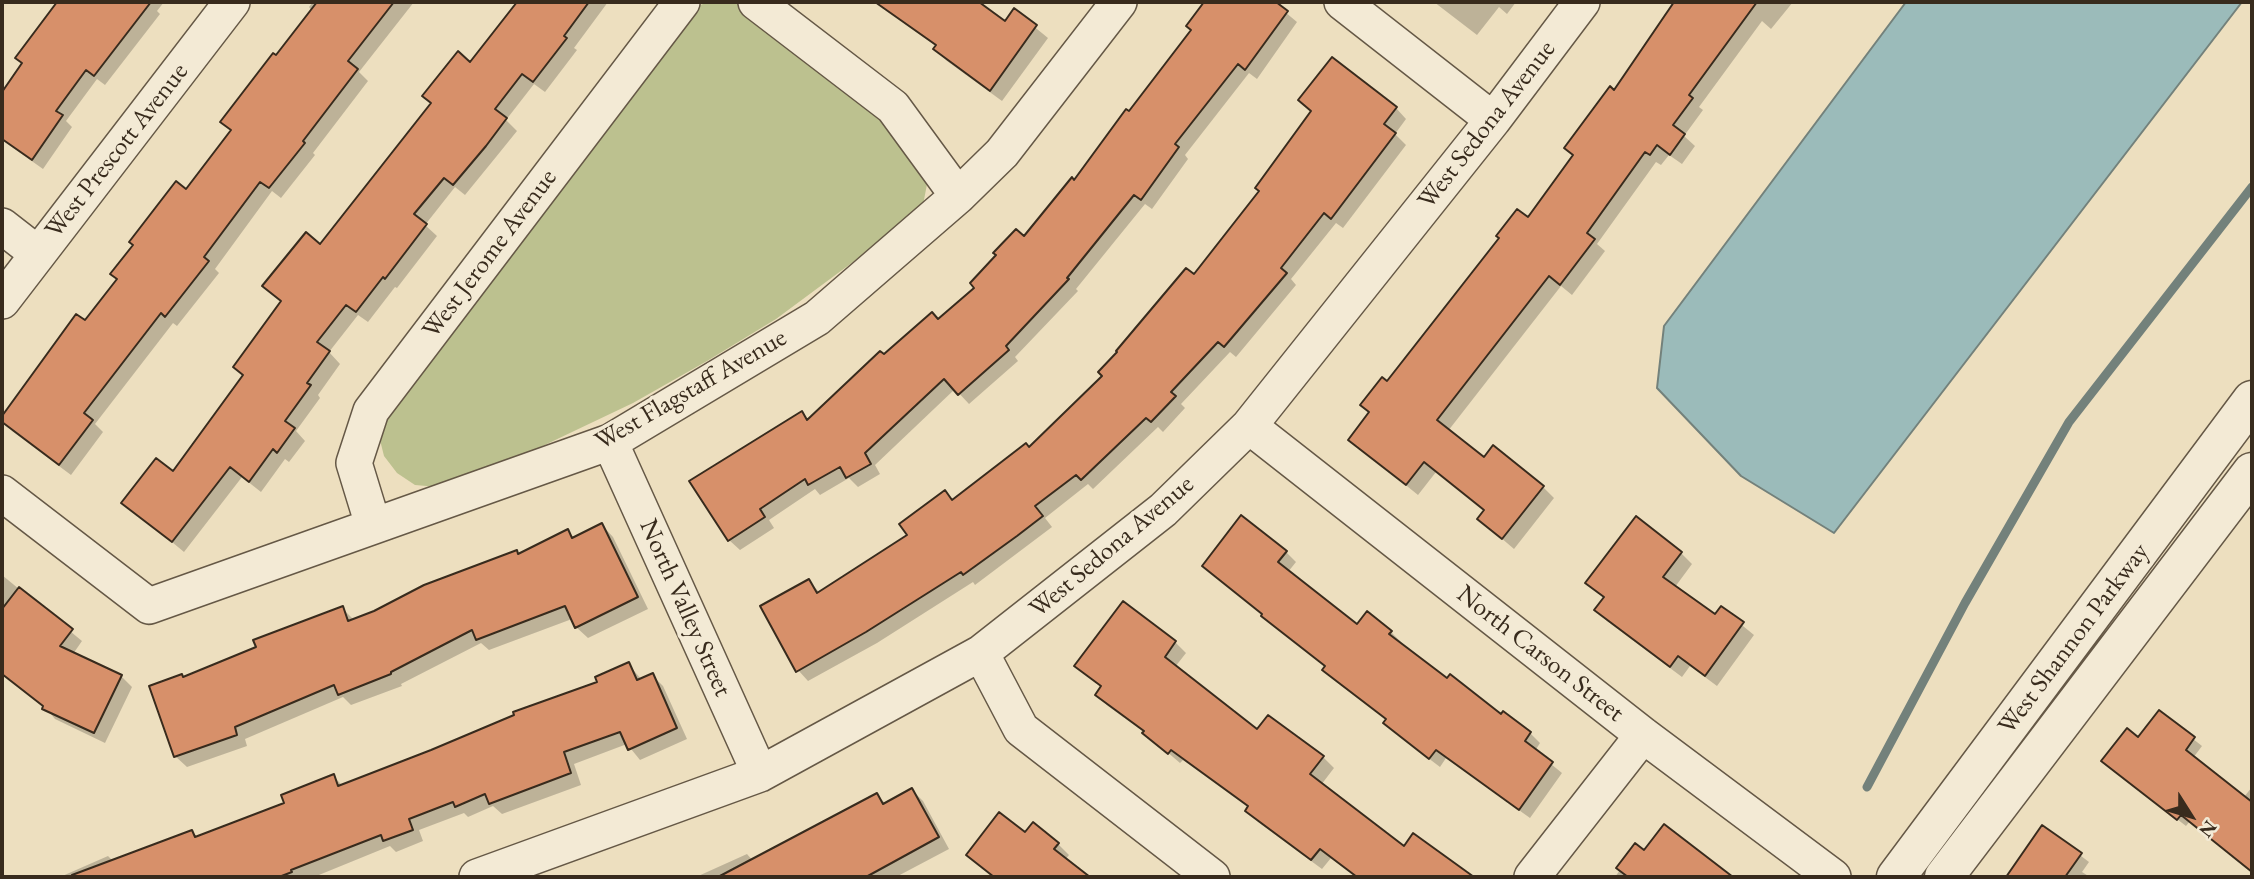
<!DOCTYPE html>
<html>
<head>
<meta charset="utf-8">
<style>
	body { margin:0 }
	#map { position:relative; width:2254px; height:879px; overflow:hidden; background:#eddfbf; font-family:"EB Garamond",serif }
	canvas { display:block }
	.frame { position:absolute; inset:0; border:4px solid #382b1d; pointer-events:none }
	.north { position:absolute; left:2156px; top:781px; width:70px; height:70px; -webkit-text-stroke:5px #f3ead5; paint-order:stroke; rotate:127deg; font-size:19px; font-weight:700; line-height:28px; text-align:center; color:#382b1d }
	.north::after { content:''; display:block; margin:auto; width:24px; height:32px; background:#382b1d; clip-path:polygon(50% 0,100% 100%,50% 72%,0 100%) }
</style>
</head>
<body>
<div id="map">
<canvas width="2254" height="879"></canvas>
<div class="frame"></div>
<div class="north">N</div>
</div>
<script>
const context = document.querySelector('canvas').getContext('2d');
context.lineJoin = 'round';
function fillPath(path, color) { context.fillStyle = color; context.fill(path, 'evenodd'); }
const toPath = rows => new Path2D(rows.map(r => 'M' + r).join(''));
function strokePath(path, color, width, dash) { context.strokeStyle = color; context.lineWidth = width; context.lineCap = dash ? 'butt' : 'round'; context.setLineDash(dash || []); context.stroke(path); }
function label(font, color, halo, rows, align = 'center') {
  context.font = font + ' "EB Garamond",serif'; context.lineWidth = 7; context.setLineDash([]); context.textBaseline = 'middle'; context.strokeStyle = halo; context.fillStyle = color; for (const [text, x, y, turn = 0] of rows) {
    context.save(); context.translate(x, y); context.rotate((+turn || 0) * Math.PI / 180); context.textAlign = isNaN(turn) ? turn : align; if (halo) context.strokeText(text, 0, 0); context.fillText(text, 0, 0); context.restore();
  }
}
fillPath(toPath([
	[708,2,735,2,751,11,912,147,928,179,923,205,911,219,776,319,707,361,633,403,509,462,438,487,415,485,397,473,384,456,380,440,383,424,648,75,693,8]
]), '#bcc18f');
const water = toPath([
	[1906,2,2242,2,1834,533,1741,476,1657,388,1664,326,1906,2]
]);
fillPath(water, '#9bbbba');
strokePath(water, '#73817b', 2);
fillPath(toPath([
	[59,2,164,2,157,11,160,14,105,85,97,79,66,121,72,127,43,169,2,140,2,95,24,64,18,58],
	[313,2,414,2,359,72,368,81,313,153,315,155,281,198,272,191,215,269,219,273,177,326,173,323,95,424,103,432,71,475,12,431,2,418,76,316,85,323,232,131,223,122,312,11,309,7],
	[519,2,608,2,574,48,577,50,545,92,534,84,506,120,517,131,496,157,465,195,455,187,425,225,437,236,397,288,395,287,368,322,358,315,329,352,340,364,318,395,320,398,296,431,305,441,289,462,285,459,261,492,242,477,184,552,124,502,173,474,244,376,235,367,282,302,265,286,321,246],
	[894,2,976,2,1005,23,1015,11,1048,38,1002,101,947,61,935,49,937,47,905,24,893,13,898,5],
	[1211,2,1273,2,1297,22,1257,79,1249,73,1185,155,1188,159,1152,209,1145,204,1076,289,1078,291,1015,357,1018,361,969,404,955,389,875,465,880,474,858,487,849,478,820,495,815,489,769,520,774,528,740,550,729,540,801,413,809,420,884,357,938,321,977,288,1075,182,1193,31],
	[1434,2,1516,2,1507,14,1499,7,1477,35],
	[1677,2,1793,2,1771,29,1762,21,1699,107,1703,110,1684,136,1695,146,1682,164,1669,155,1661,165,1656,162,1597,244,1605,251,1572,295,1561,286,1448,431,1484,459,1543,487,1554,498,1514,549,1479,519,1486,511,1436,472,1418,495,1350,440,1371,414,1387,383,1528,220,1575,156,1614,92],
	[1396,108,1406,119,1395,134,1406,145,1343,228,1336,223,1291,279,1296,285,1236,357,1230,352,1181,404,1185,408,1163,432,1158,427,1093,489,1088,484,1045,518,1052,527,975,585,973,582,877,643,808,681,798,670,809,581,820,593,910,536,945,492,954,501,1030,449,1104,376,1194,277],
	[602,525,613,537,648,609,588,638,576,627,572,619,489,650,481,643,401,684,402,686,351,705,343,697,245,739,247,746,187,767,175,756,184,679,259,647,342,608,354,620,517,552,519,555,567,531,574,538],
	[1286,552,1296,562,1288,572,1358,626,1391,632,1401,642,1399,644,1447,681,1530,733,1540,743,1535,751,1562,773,1530,818,1446,758,1440,767,1395,733,1385,723,1387,720,1334,680,1324,670,1326,667,1273,626,1264,615,1204,566],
	[1681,553,1692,564,1675,587,1715,616,1721,608,1754,635,1717,686,1690,666,1682,677,1607,621,1596,610,1605,599,1587,583],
	[2,575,82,641,73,654,121,676,132,687,105,743,55,719,45,707,2,674,2,634,8,625,2,620],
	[1175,642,1186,653,1175,667,1258,732,1323,757,1334,768,1321,785,1404,849,1464,872,1469,877,1356,877,1331,858,1322,869,1258,822,1247,811,1249,808,1183,760,1180,763,1145,733,1108,706,1097,695,1102,688,1077,666],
	[628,664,642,680,652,675,663,686,687,739,640,760,627,744,574,764,581,785,502,814,493,806,468,817,464,813,419,830,423,841,396,852,390,846,314,877,60,877,108,856,113,861,191,832,198,838,287,804,333,776,343,786,600,683],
	[2159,712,2202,746,2193,758,2244,797,2252,787,2252,872,2190,821,2186,826,2111,768],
	[912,790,923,801,949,849,896,877,696,877,747,854,753,861,877,795,886,804],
	[2043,827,2089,862,2082,872,2090,877,2008,877],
	[1025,834,1058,844,1069,855,1065,860,1087,877,994,877,968,855],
	[1645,853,1723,871,1729,877,1615,877,1620,870]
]), '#0003');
strokePath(toPath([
	[1867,787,1965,603,2069,422,2252,187]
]), '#73817b', 9);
const building = toPath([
	[57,2,151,2,94,76,86,70,56,111,63,115,32,160,2,139,2,92,22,63,15,58,57,2],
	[317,2,394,2,348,61,358,69,303,141,305,143,269,188,260,182,204,257,209,261,165,317,161,313,84,413,93,420,59,465,2,422,2,416,76,314,85,320,117,279,110,274,133,245,129,242,176,181,186,189,231,130,220,122,273,53,276,55,317,2],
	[517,2,589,2,564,36,567,38,533,82,522,74,495,109,507,118,486,146,453,185,444,178,414,214,427,224,385,279,383,277,356,312,346,305,317,342,330,351,307,383,311,385,285,421,295,428,277,453,273,449,249,482,230,467,172,542,121,503,156,458,173,471,243,375,233,367,281,301,262,286,306,232,320,244,431,103,422,96,458,51,470,62,517,2],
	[875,2,979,2,1005,21,1014,8,1037,25,990,91,933,49,936,45,875,2],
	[1204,2,1276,2,1288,11,1245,70,1238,64,1175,144,1179,147,1141,200,1134,195,1067,278,1069,279,1006,346,1009,350,958,395,944,379,865,453,871,464,846,478,840,467,808,485,805,479,760,509,765,517,728,541,689,481,802,411,807,420,880,351,884,354,932,312,938,319,974,288,970,283,996,255,993,253,1016,229,1024,236,1072,177,1074,180,1126,109,1129,111,1191,30,1186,26,1204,2],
	[1674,2,1757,2,1689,95,1693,98,1673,125,1685,134,1670,155,1657,145,1650,155,1645,152,1587,233,1595,239,1560,285,1549,276,1437,420,1484,457,1493,445,1544,486,1502,539,1477,519,1484,510,1424,462,1406,485,1348,440,1369,412,1360,405,1382,377,1387,381,1499,238,1496,236,1517,209,1528,217,1573,155,1564,148,1610,86,1614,90,1674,2],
	[1332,57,1397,107,1384,124,1396,133,1331,219,1324,213,1281,268,1287,273,1224,347,1218,342,1171,392,1176,396,1151,422,1146,418,1081,480,1076,475,1035,506,1043,516,1017,536,963,575,961,572,866,632,796,672,760,606,809,579,817,593,907,535,899,524,945,490,952,500,1026,443,1029,447,1102,376,1098,372,1117,352,1116,351,1186,268,1194,274,1259,191,1255,188,1311,111,1298,100,1332,57],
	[1241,515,1287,551,1278,562,1357,624,1367,611,1392,631,1389,634,1447,678,1450,674,1501,714,1503,711,1531,732,1525,741,1553,762,1519,810,1436,750,1429,759,1383,723,1386,719,1322,670,1325,666,1261,616,1262,614,1202,566,1241,515],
	[1636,516,1682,552,1663,577,1715,614,1721,606,1744,622,1705,676,1678,656,1670,667,1594,610,1604,597,1585,583,1636,516],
	[602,523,638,597,575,628,565,606,476,640,472,630,391,672,391,674,338,695,334,685,235,727,237,735,174,757,149,686,182,674,183,677,256,647,253,640,343,606,348,621,374,611,424,585,517,550,518,554,568,529,572,538,602,523],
	[19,587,73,629,60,646,122,675,94,733,42,709,43,706,2,674,2,609,19,587],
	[1123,601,1176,641,1165,657,1257,729,1268,715,1324,756,1310,774,1404,846,1413,833,1474,877,1357,877,1320,849,1311,860,1245,811,1248,806,1171,750,1168,754,1142,733,1144,731,1095,695,1101,686,1074,666,1123,601],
	[629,662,637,680,653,673,677,728,628,750,620,732,564,752,571,773,489,804,485,794,455,807,453,802,409,819,413,830,383,841,381,835,291,870,292,872,279,877,72,877,72,875,192,830,195,837,284,803,281,795,334,774,338,786,431,750,514,715,513,712,597,682,595,677,629,662],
	[2159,710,2195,737,2186,750,2252,802,2252,872,2181,815,2177,820,2101,761,2127,728,2138,737,2159,710],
	[912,788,939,837,866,877,718,877,877,793,883,804,912,788],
	[999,812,1025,832,1033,822,1059,843,1054,849,1090,877,994,877,966,855,999,812],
	[1664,824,1733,877,1628,877,1616,868,1635,843,1644,850,1664,824],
	[2042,825,2082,853,2065,877,2006,877,2042,825]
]);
fillPath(building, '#d7906a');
strokePath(building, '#382b1d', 2);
const minor = toPath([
	[756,2,893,107,958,196],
	[1342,2,1493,120],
	[2,226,38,254],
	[2,301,232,2],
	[1249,426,1643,735,1833,877],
	[610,442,760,774],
	[2,493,149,606,610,442,817,318,958,196,1002,153,1119,2],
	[373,525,354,463,371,411,682,2],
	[981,653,1021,729,1212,877],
	[477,877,760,774,981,653,1163,510,1249,426,1493,120,1582,2],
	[1532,877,1643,735]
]);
const tertiary = toPath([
	[1896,877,2252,400],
	[1944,877,2252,472]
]);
strokePath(minor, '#655846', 38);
strokePath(tertiary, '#655846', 41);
strokePath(minor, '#f3ead5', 35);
strokePath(tertiary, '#f3ead5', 38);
label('26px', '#382b1d', '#f3ead5', [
	["West Sedona Avenue",1487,125,-52],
	["West Prescott Avenue",117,151,-52],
	["West Jerome Avenue",490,254,-53],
	["West Flagstaff Avenue",691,390,-30],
	["West Sedona Avenue",1112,547,-40],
	["North Valley Street",685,608,66],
	["West Shannon Parkway",2074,639,-53],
	["North Carson Street",1540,654,38]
]);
</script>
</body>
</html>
